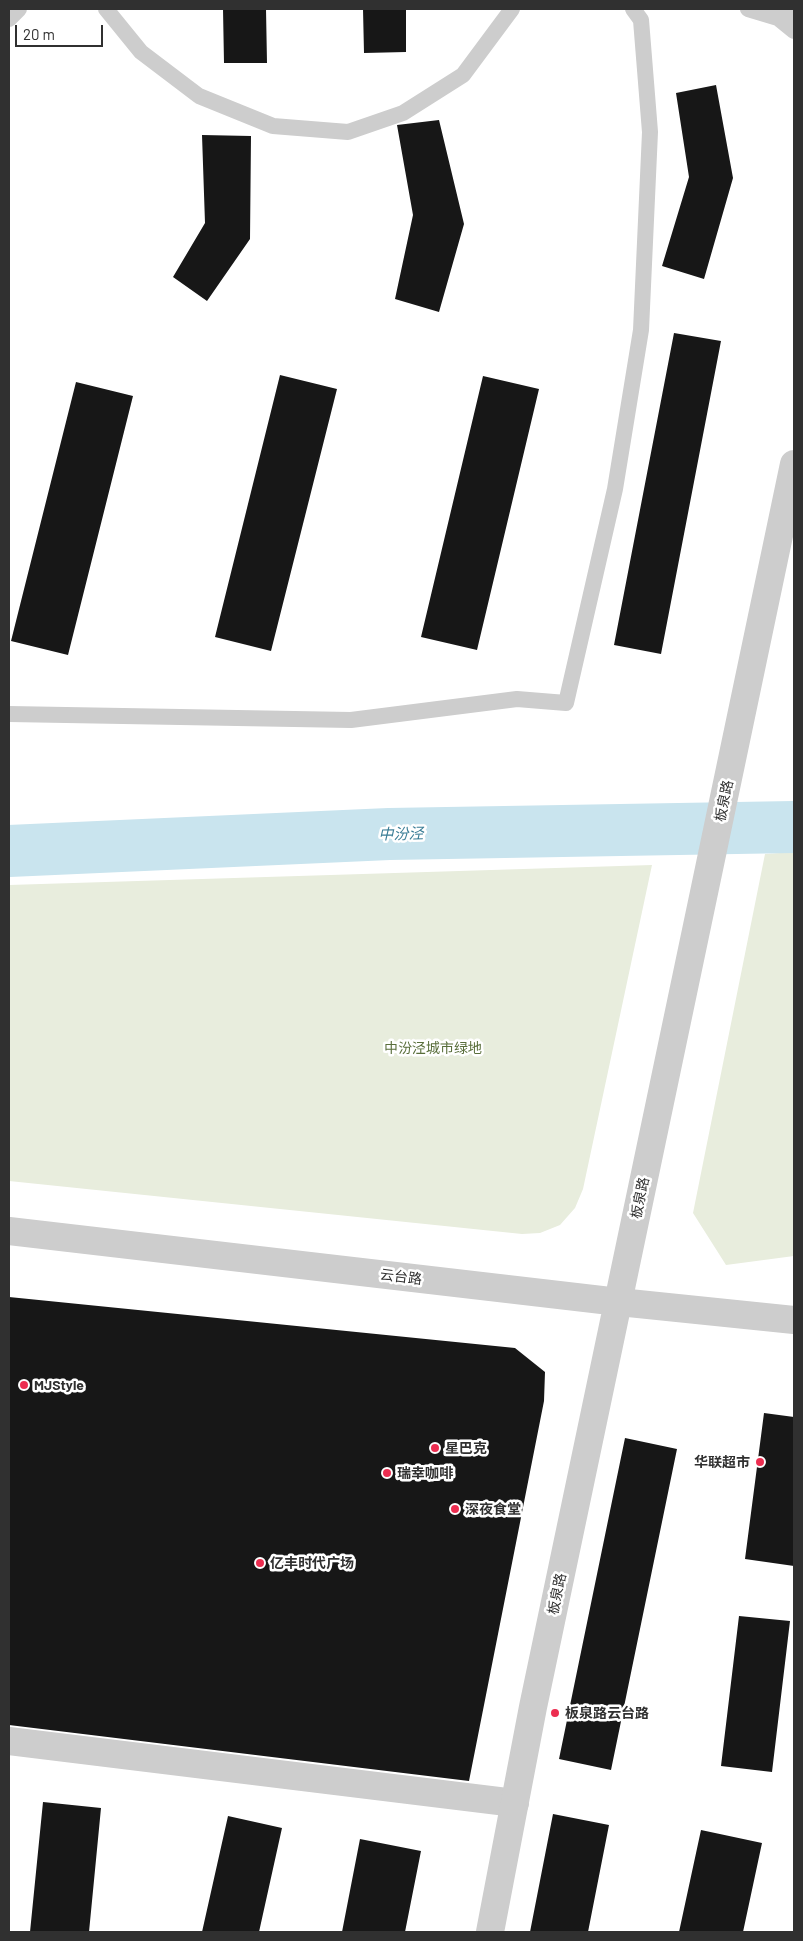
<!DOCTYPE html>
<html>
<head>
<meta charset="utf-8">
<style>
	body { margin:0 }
	#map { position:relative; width:803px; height:1941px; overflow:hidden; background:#fff; font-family:Barlow,sans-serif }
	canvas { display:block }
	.frame { position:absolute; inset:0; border:10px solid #303030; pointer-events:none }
	.scale { position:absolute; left:15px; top:25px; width:88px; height:22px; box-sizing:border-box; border:2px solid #303030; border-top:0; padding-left:6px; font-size:15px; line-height:18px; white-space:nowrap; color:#303030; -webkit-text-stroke:4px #fff; paint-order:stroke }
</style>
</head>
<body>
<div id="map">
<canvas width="803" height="1941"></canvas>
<div class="frame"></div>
<div class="scale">20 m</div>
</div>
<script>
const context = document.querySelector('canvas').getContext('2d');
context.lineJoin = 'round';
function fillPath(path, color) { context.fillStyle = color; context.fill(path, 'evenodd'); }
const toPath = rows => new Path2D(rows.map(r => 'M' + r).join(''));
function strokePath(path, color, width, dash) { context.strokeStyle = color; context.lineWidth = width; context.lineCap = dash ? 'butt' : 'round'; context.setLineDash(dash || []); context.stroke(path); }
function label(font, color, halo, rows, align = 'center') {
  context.font = font + ' Barlow,"Noto Sans SC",sans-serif'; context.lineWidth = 5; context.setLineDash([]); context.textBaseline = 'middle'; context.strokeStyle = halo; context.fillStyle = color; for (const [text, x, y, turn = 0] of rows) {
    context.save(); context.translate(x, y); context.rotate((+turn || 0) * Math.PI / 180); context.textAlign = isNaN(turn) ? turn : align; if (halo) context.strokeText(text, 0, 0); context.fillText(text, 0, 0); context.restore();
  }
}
fillPath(toPath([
	[794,852,794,1256,726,1265,693,1213,765,854],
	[652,865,583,1189,575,1208,560,1225,540,1233,522,1234,9,1181,9,885]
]), '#e8eddd');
strokePath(toPath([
	[9,851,389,834,794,827]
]), '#c9e4ee', 52);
fillPath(toPath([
	[223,9,266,9,267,63,224,63],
	[363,9,406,9,406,52,364,53],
	[716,85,733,178,704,279,662,266,689,177,676,93],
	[439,120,464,224,439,312,395,299,413,215,397,125],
	[202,135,251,136,250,239,207,301,173,277,205,223],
	[674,333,721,341,661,654,614,645],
	[280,375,337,389,271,651,215,637],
	[483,376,539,389,477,650,421,637],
	[76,382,133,396,68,655,11,641],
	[9,1297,515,1348,545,1372,544,1401,469,1781,9,1725],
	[764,1413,794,1417,794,1566,745,1559],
	[625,1438,677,1449,611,1770,559,1759],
	[739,1616,790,1621,772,1772,721,1766],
	[43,1802,101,1808,89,1932,30,1932],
	[553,1814,609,1825,588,1932,530,1932],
	[228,1816,282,1828,259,1932,202,1932],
	[701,1830,762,1843,743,1932,679,1932],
	[360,1839,421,1851,405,1932,342,1932]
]), '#171717');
strokePath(toPath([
	[106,9,141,52,199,96,273,126,348,132,403,113,463,75,512,9],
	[748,9,778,18,794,31],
	[778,18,794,10],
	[9,19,19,9],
	[9,714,351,720,517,699,566,703,615,489,641,330,650,132,641,20,633,9]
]), '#cdcdcd', 16);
strokePath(toPath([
	[9,1741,515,1803]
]), '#cdcdcd', 28);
strokePath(toPath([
	[9,1231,619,1302,794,1320],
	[490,1932,533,1707,794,464]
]), '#cdcdcd', 28);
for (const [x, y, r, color] of [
	[24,1385,5,"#ec2d50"],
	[435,1448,5,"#ec2d50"],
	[760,1462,5,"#ec2d50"],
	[387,1473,5,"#ec2d50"],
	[455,1509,5,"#ec2d50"],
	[260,1563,5,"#ec2d50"],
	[555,1713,5,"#ec2d50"]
]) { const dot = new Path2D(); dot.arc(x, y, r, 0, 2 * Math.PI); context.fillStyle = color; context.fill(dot); strokePath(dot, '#fff', 2); }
label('14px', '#303030', '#fff', [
	["板泉路",724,801,-78],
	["板泉路",640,1198,-78],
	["云台路",401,1277,7],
	["板泉路",557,1594,-78]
]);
label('14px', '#596e3b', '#fff', [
	["中汾泾城市绿地",433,1048]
]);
label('bold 14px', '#303030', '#fff', [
	["MJStyle",34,1385],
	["星巴克",445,1448],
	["华联超市",750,1462,"right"],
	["瑞幸咖啡",397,1473],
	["深夜食堂",465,1509],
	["亿丰时代广场",270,1563],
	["板泉路云台路",565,1713]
], 'left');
label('italic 15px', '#3a7d96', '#fff', [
	["中汾泾",401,834,-1]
]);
</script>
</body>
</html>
